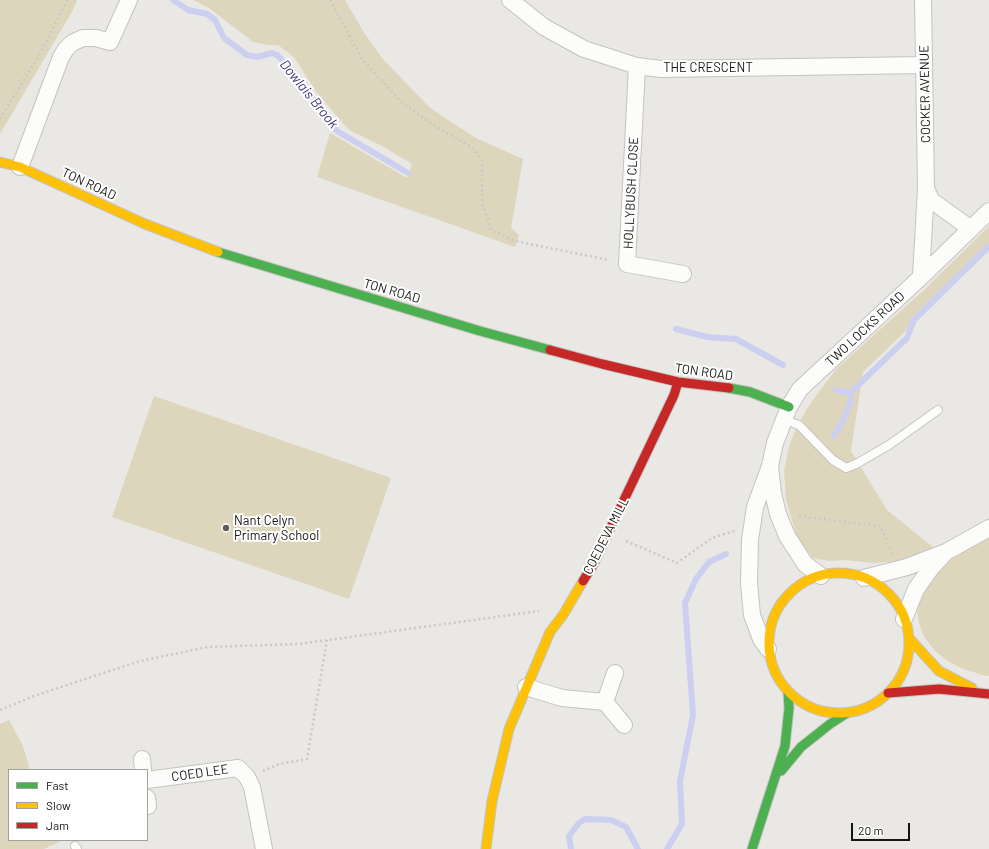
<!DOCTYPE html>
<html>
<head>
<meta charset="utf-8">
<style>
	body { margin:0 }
	#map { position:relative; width:989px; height:849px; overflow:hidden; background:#e9e8e4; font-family:Barlow,sans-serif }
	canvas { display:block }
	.legend { position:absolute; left:8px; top:769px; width:140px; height:72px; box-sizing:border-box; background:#fff; border:1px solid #a1a1a0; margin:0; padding:5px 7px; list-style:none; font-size:12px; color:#151411 }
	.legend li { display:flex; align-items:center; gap:8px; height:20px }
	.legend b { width:20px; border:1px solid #a1a1a0 }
	.scale { position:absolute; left:851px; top:823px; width:59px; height:18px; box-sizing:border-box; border:2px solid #151411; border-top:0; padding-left:5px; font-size:12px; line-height:14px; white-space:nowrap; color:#151411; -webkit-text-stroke:3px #fff; paint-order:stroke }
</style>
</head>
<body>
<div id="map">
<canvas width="989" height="849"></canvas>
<ul class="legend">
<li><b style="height:5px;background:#4caf50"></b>Fast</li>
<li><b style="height:5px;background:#ffc107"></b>Slow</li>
<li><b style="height:5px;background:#c62828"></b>Jam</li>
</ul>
<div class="scale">20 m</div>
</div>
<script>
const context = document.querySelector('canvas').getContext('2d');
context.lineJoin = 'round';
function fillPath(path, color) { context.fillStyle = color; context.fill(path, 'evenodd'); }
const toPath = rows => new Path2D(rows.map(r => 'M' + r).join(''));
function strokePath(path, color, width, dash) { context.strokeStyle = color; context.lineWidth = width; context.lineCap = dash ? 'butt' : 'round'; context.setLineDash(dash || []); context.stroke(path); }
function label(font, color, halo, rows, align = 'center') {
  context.font = font + ' Barlow,sans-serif'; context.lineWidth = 4; context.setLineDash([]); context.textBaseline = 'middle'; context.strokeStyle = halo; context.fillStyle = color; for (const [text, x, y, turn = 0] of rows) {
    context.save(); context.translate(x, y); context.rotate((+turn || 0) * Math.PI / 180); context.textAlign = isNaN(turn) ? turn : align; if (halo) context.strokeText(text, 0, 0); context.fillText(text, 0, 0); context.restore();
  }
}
fillPath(toPath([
	[0,0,77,0,73,10,0,134],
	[193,0,345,0,363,31,382,58,430,108,476,138,523,159,511,228,519,235,515,247,317,177,330,133,407,178,412,164,384,147,349,130,317,93,294,57,278,45,268,45,253,42,209,8],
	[989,226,989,251,863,372,851,451,887,510,934,548,902,561,873,563,845,560,830,561,813,558,805,548,796,534,786,499,784,471,789,446,796,429,806,410,818,393,837,368,924,290],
	[154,396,391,478,349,599,112,517],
	[989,532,989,676,982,675,961,668,946,660,935,651,924,637,919,623,917,610,921,600,933,575,951,555],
	[9,720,23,746,30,770,9,770,9,840,60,840,61,841,44,849,0,849,0,724]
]), '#ded6bc');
strokePath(toPath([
	[173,0,188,10,207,14,215,20,224,38,247,55,257,57,272,53,277,55,286,64,337,131,408,173],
	[676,329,707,337,736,339,783,365],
	[836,390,850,393],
	[834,436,843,420,851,400,850,393,907,338,914,320,989,246],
	[571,849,569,836,579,823,585,819,611,820,626,827,638,849],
	[667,849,682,824,680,781,693,715,685,603,696,579,709,562,726,554]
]), '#cdcff0', 6);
const lane = toPath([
	[785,420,799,425,833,460,846,468,856,464,889,445,938,410],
	[75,846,77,849]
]);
const street = toPath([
	[510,0,544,27,584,49,637,66,661,69,924,65],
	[923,0,926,188,931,200,971,229],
	[637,66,627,264,683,274],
	[20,167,61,57,66,49,72,43,83,38,96,38,110,42,129,0],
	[921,277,926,188],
	[770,466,775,443,789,407,800,389,921,277,989,211],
	[864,578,907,567,946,552,989,528],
	[904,619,916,589,931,568,944,554],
	[768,649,761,639,752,615,749,583,750,540,755,507,770,466,773,493,778,514,787,536,805,564,821,576],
	[615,673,605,702,624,725],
	[526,687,562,698,605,702],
	[142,759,143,770],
	[147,780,238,768,247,777,252,787,264,849],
	[147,798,148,806]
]);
const fast = toPath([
	[218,252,480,331,550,350],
	[729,388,750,392,789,407],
	[781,771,801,747,830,724,847,713],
	[752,849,785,746,789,708,788,692]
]);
const slow = toPath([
	[0,162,20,167,145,224,218,252],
	'769 643a70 70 0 1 1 140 0a70 70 0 1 1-140 0Z',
	[909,638,939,671,972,688],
	[486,849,492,801,509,729,550,632,563,615,583,581]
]);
const jam = toPath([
	[550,350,602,364,678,382,729,388],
	[583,581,593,565,674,395,678,382],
	[888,693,939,689,989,694]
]);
strokePath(lane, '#c4c3c0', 10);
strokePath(street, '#c4c3c0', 18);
strokePath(fast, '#c4c3c0', 11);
strokePath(slow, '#c4c3c0', 11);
strokePath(jam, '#c4c3c0', 11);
strokePath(toPath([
	[330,0,362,59,400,101,438,128,472,147,482,160,482,202,491,230,515,241,609,260],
	[0,119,44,47,67,0],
	[799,516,880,526,892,553],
	[626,541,677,563,712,538,734,531],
	[0,710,34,696,140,661,208,647,299,644,539,611],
	[263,771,279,764,307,759,327,640]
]), '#c9c8c6', 2.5, [2, 3]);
strokePath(lane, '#fcfcfb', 8);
strokePath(street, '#fcfcfb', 16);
strokePath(fast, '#4caf50', 9);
strokePath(slow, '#ffc107', 9);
strokePath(jam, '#c62828', 9);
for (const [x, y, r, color] of [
	[226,528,4,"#5f5e5b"]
]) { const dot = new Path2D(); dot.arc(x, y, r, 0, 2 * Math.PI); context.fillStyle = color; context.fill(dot); strokePath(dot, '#fff', 1.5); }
label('13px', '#151411', '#fff', [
	["THE CRESCENT",708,68],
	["COCKER AVENUE",925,94,-91],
	["TON ROAD",89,184,25],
	["HOLLYBUSH CLOSE",631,193,-87],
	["TON ROAD",392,291,16],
	["TWO LOCKS ROAD",865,329,-43],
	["TON ROAD",704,372,8],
	["COEDEVA MILL",606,536,-63],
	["COED LEE",200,773,-8]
]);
label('13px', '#151411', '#fff', [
	["Nant Celyn",234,521],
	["Primary School",234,536]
], 'left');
label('italic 14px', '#38347a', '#fff', [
	["Dowlais Brook",309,94,51]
]);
</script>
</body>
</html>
